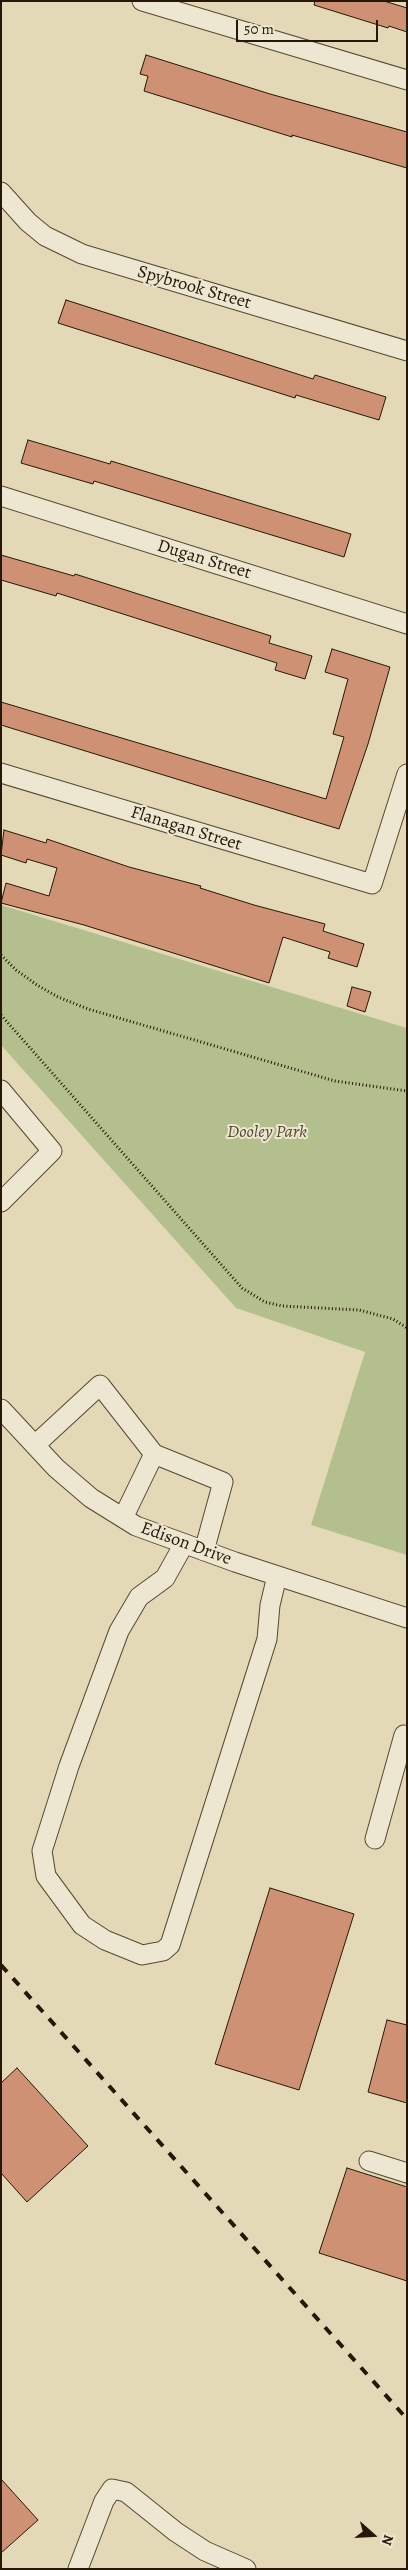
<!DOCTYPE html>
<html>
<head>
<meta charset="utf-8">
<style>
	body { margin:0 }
	#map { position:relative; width:408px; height:2570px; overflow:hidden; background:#e4d9b7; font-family:Alegreya,serif }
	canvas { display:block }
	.frame { position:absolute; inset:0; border:2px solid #261706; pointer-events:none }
	.north { position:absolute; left:348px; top:2510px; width:50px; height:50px; -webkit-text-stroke:4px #ede6d0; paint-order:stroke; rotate:109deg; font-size:14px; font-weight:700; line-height:20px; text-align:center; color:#261706 }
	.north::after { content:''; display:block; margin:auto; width:18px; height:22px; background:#261706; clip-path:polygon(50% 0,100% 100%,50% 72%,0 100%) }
	.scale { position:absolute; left:236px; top:20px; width:142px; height:22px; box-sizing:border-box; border:2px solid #261706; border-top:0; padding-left:6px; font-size:15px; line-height:18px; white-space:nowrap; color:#261706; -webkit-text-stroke:4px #ede6d0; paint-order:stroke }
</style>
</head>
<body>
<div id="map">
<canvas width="408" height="2570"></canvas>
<div class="frame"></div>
<div class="north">N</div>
<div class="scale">50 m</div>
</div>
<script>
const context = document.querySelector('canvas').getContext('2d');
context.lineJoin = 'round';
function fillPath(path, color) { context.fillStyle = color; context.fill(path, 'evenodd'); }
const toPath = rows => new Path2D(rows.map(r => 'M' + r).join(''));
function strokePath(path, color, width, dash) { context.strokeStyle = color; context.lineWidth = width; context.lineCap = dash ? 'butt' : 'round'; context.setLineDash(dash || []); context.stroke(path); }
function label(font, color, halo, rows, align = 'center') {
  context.font = font + ' Alegreya,serif'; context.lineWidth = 4; context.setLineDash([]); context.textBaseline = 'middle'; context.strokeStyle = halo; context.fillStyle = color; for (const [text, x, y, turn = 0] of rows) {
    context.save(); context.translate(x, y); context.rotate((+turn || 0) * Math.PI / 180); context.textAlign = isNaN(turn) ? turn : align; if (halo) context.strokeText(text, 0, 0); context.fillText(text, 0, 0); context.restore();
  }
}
fillPath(toPath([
	[1,905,407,1028,407,1555,311,1525,365,1352,236,1308,1,1045]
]), '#b4bf8e');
const building = toPath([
	[315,1,384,1,407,8,407,32,389,26,388,28,314,5,315,1],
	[146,55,270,94,407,132,407,168,292,135,292,137,144,91,148,76,140,74,146,55],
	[66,300,313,379,315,375,386,397,379,420,296,395,295,398,58,323,66,300],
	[28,440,110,464,111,461,351,534,344,557,94,481,93,484,21,463,28,440],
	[1,555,74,576,75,574,271,636,269,643,312,656,305,679,275,670,277,663,57,593,56,596,1,580,1,555],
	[332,649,390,667,368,744,339,829,1,725,1,702,326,799,344,737,333,734,348,679,325,672,332,649],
	[4,830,46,843,47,839,129,867,201,886,200,888,254,905,325,924,323,931,364,944,357,967,328,958,330,952,283,937,269,983,84,925,1,903,6,883,49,896,57,868,27,859,26,863,1,855,4,830],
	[352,987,371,992,365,1012,347,1006,352,987],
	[270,1888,354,1914,299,2090,215,2064,270,1888],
	[387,2020,407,2025,407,2103,368,2092,387,2020],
	[17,2068,88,2146,27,2202,1,2173,1,2083,17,2068],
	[347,2168,407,2187,407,2281,319,2253,347,2168],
	[1,2479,38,2520,1,2553,1,2479]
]);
fillPath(building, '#cf9173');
strokePath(building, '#261706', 1);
const minor = toPath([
	[142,1,407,80],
	[1,192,28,222,45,236,82,254,407,351],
	[1,496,407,624],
	[1,773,372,884,407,774],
	[1,1090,52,1151,1,1202],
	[1,1409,56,1468,91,1498,136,1526,235,1562,407,1618],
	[35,1445,100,1385,154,1454,123,1518],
	[154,1454,223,1482,204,1551],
	[184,1544,165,1578,139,1597,119,1631,69,1766,42,1851,46,1876,82,1925,105,1940,142,1955,163,1951,170,1945,267,1639,270,1605,277,1576],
	[375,1839,404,1735,407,1736],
	[369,2161,407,2173],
	[78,2569,104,2501,112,2489,126,2492,176,2532,205,2551,246,2569]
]);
strokePath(minor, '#564832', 21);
strokePath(toPath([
	[1,955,16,970,37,985,58,997,88,1009,335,1081,407,1091],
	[1,1015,242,1288,265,1302,282,1306,359,1310,393,1319,407,1328]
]), '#261706', 3, [1, 2.5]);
strokePath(minor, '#ede6d0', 19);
strokePath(toPath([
	[1,1965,407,2419]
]), '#261706', 4, [9, 9]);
label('18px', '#261706', '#ede6d0', [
	["Spybrook Street",194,288,16],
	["Dugan Street",204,560,17],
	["Flanagan Street",186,829,17],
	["Edison Drive",186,1544,20]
]);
label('italic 18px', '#51492f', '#ede6d0', [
	["Dooley Park",267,1133]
]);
</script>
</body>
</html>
